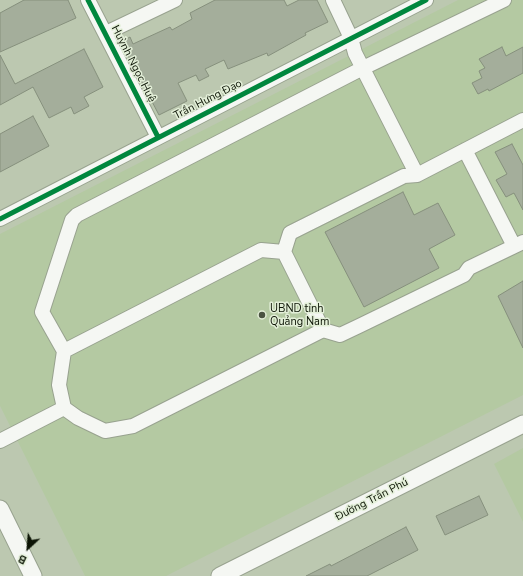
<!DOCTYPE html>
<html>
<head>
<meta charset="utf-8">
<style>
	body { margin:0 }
	#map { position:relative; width:523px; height:576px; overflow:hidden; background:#bcc8b0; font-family:"Nunito Sans",sans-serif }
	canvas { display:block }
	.north { position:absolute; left:8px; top:528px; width:40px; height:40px; -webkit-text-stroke:3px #e3efd8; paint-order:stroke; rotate:206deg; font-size:11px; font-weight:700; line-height:16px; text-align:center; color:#0c1405 }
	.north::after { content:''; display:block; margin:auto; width:14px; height:18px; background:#0c1405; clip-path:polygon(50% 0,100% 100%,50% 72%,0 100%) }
</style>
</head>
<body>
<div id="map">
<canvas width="523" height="576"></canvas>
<div class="north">B</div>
</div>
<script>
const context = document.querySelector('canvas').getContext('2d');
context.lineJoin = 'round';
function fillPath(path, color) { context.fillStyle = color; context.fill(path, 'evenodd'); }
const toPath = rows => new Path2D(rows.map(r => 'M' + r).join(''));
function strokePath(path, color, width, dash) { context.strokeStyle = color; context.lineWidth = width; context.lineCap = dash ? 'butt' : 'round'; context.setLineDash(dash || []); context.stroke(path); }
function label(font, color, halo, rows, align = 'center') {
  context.font = font + ' "Nunito Sans",sans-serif'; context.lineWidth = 3; context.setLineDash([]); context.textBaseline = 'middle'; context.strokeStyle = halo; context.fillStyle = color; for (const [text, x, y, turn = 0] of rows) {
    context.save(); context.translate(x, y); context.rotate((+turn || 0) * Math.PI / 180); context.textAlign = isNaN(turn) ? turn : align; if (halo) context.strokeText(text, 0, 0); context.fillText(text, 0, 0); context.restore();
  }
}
fillPath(toPath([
	[458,0,523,0,523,395,166,576,85,576,0,406,0,234],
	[523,448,523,522,494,464]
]), '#b4c9a2');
const building = toPath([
	[24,0,68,0,76,18,0,52,0,13,24,0],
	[215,0,284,0,287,6,299,0,317,0,328,22,305,33,306,35,268,56,267,53,228,69,224,60,205,69,209,76,199,81,196,75,178,83,187,101,159,115,121,42,130,37,133,44,170,27,172,30,192,19,190,13,215,0],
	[502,47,506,56,523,47,523,73,489,91,488,89,478,94,472,83,482,78,479,71,485,68,479,59,502,47],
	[84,49,103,87,84,97,89,106,74,114,71,107,49,118,33,87,0,105,0,55,15,84,84,49],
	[33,116,49,146,0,172,0,134,33,116],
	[512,144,523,165,523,210,514,193,506,197,496,180,507,174,495,152,512,144],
	[403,192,414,215,438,203,455,235,429,249,439,268,364,307,325,232,403,192],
	[523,281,523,348,498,296,523,281],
	[479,496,488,515,445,535,436,516,479,496],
	[406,527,418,550,367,576,306,576,330,564,331,566,406,527]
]);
fillPath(building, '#a4ae9b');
strokePath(building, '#86907d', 1);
const minor = toPath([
	[88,0,158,137],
	[333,0,351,38,355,53,417,175],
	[106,33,175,0],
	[465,150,514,246],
	[0,219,426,0],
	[284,252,290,233,404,176,417,175,523,120],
	[64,351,42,312,72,220,77,215,363,68,504,0],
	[64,408,59,385,64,351,261,250,284,252,323,330],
	[0,441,64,408,78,418,105,431,133,426,323,330,340,335,359,326,464,275,469,268,523,242]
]);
const major = toPath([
	[0,509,33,576],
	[220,576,523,424]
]);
strokePath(minor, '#98a28f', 16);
strokePath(major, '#98a28f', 19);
strokePath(minor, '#f5f7f3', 14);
strokePath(major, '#f5f7f3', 17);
strokePath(toPath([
	[88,0,158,137],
	[0,219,426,0]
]), '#00873e', 5);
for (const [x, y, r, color] of [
	[262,315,4,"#4a5341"]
]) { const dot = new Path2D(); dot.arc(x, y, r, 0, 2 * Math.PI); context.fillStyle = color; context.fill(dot); strokePath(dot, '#e3efd8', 1.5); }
label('11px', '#0c1405', '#e3efd8', [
	["Huỳnh Ngọc Huệ",133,64,63],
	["Trần Hưng Đạo",208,100,-27],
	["Đường Trần Phú",372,500,-27]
]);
label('11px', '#0c1405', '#e3efd8', [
	["UBND tỉnh",270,309],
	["Quảng Nam",270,322]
], 'left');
</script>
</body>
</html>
